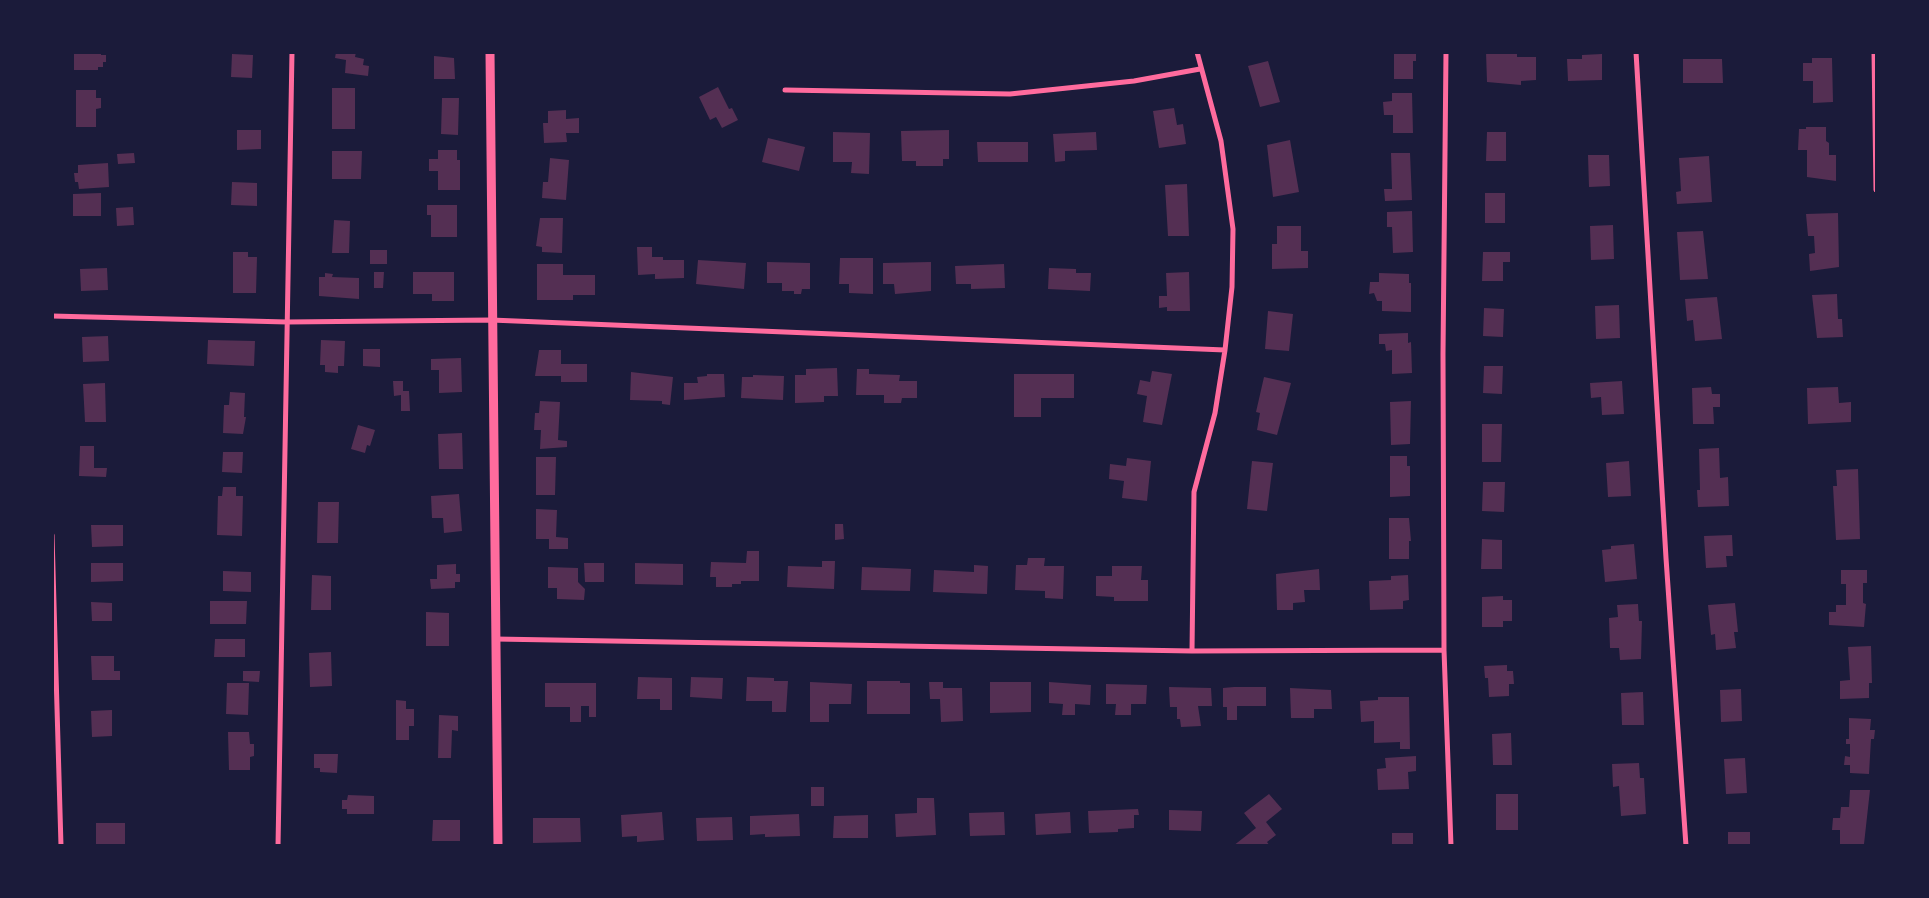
<!DOCTYPE html>
<html>
<head>
<meta charset="utf-8">
<style>
	body { margin:0 }
	#map { position:relative; width:1929px; height:898px; overflow:hidden; background:#1b1b3a; font-family:Cabin,sans-serif }
	canvas { display:block }
	.frame { position:absolute; inset:0; border:54px solid #1b1b3a; pointer-events:none }
</style>
</head>
<body>
<div id="map">
<canvas width="1929" height="898"></canvas>
<div class="frame"></div>
</div>
<script>
const context = document.querySelector('canvas').getContext('2d');
context.lineJoin = 'round';
function fillPath(path, color) { context.fillStyle = color; context.fill(path, 'evenodd'); }
const toPath = rows => new Path2D(rows.map(r => 'M' + r).join(''));
function strokePath(path, color, width, dash) { context.strokeStyle = color; context.lineWidth = width; context.lineCap = dash ? 'butt' : 'round'; context.setLineDash(dash || []); context.stroke(path); }
fillPath(toPath([
	[74,52,101,52,101,55,106,55,106,62,103,62,103,67,98,67,98,70,74,70],
	[336,52,356,52,355,57,364,59,363,65,369,66,368,76,345,73,346,60,335,58],
	[1394,52,1416,52,1416,61,1413,61,1413,79,1394,79],
	[1486,52,1517,53,1517,57,1536,57,1536,80,1521,81,1521,85,1487,82],
	[232,54,253,55,252,78,231,77],
	[1602,54,1602,80,1568,81,1567,59,1582,59,1582,55],
	[434,56,454,58,455,79,434,79],
	[1812,58,1832,58,1833,102,1813,103,1813,81,1803,81,1803,63,1812,63],
	[1683,59,1722,59,1723,83,1683,83],
	[1268,61,1280,102,1260,107,1248,66],
	[718,87,729,109,732,108,738,120,722,128,716,117,710,120,699,97],
	[332,88,355,88,355,129,332,129],
	[76,90,96,90,96,98,101,98,101,108,96,109,96,127,76,127],
	[1392,93,1412,93,1413,133,1393,133,1393,115,1384,115,1383,102,1392,101],
	[442,98,459,98,458,135,441,134],
	[1174,108,1177,125,1183,124,1186,144,1159,148,1153,111],
	[566,110,566,119,579,118,579,133,566,133,567,142,544,143,543,123,548,123,548,111],
	[1806,127,1826,127,1826,141,1829,143,1829,155,1836,155,1836,181,1807,177,1807,150,1798,150,1799,129,1806,129],
	[237,130,261,130,261,149,237,150],
	[949,130,949,159,943,159,943,166,916,166,916,161,902,161,901,131],
	[833,132,870,133,869,174,851,173,852,162,833,162],
	[1096,132,1097,150,1065,151,1065,161,1055,162,1053,134],
	[1487,132,1506,132,1506,161,1486,161],
	[768,138,805,147,799,171,762,162],
	[1290,140,1299,192,1273,197,1267,145],
	[977,142,1028,142,1028,162,978,162],
	[438,150,457,150,457,160,460,160,460,190,438,190,438,171,429,171,429,159,438,159],
	[332,151,362,151,361,179,332,179],
	[134,153,135,163,118,164,117,154],
	[1391,153,1410,153,1412,200,1385,201,1384,189,1392,189],
	[1588,155,1609,155,1610,186,1589,187],
	[1709,156,1712,202,1677,204,1676,192,1681,191,1679,158],
	[550,158,569,160,566,200,542,198,543,182,548,182],
	[108,163,109,187,79,189,78,182,75,182,74,173,78,173,78,165],
	[232,182,257,183,257,206,231,205],
	[1187,184,1189,236,1168,236,1165,185],
	[101,193,101,216,73,216,73,194],
	[1485,193,1505,193,1505,223,1485,223],
	[427,205,457,205,457,237,431,237,431,215,427,215],
	[133,207,134,225,117,226,116,208],
	[1412,211,1413,252,1393,253,1392,227,1387,227,1387,212],
	[1838,213,1839,267,1810,271,1809,254,1815,253,1814,236,1808,236,1806,214],
	[540,218,563,218,562,253,542,252,542,247,536,246],
	[334,220,350,221,349,253,332,253],
	[1613,225,1614,259,1591,260,1590,226],
	[1277,226,1301,226,1301,251,1308,251,1308,268,1272,269,1272,244,1277,244],
	[1703,231,1708,279,1680,280,1677,232],
	[637,247,652,247,652,257,663,257,663,260,684,260,684,278,655,279,655,274,638,275],
	[370,250,387,250,387,264,370,264],
	[233,252,248,252,248,257,257,257,256,293,233,293],
	[1483,252,1510,252,1510,262,1503,262,1503,281,1482,281],
	[840,258,873,258,873,294,849,293,849,284,839,284],
	[698,260,746,263,744,289,696,284],
	[767,262,810,263,810,289,802,289,801,294,794,294,794,291,782,291,782,283,767,283],
	[931,262,931,291,895,294,894,284,883,284,883,263],
	[537,264,563,264,563,275,595,275,595,295,573,295,573,300,537,300],
	[1004,264,1005,288,971,289,971,284,956,284,955,266],
	[107,268,108,290,81,291,80,269],
	[1049,268,1076,269,1076,273,1091,273,1090,291,1048,289],
	[374,272,384,272,383,288,374,288],
	[413,272,454,272,454,301,432,301,432,294,413,294],
	[1189,272,1190,311,1167,311,1167,307,1159,308,1159,296,1167,296,1166,273],
	[325,273,333,274,332,277,359,278,359,299,319,296,319,277,325,277],
	[1379,273,1409,274,1409,283,1411,283,1411,312,1382,311,1382,301,1377,301,1374,293,1369,294,1370,282,1379,282],
	[1837,294,1838,319,1842,319,1843,337,1817,338,1812,295],
	[1717,297,1722,339,1695,341,1693,320,1687,321,1685,299],
	[1619,305,1620,338,1596,339,1595,306],
	[1484,308,1504,309,1503,337,1483,336],
	[1268,311,1293,314,1289,351,1265,349],
	[1408,333,1408,343,1411,342,1412,373,1392,374,1392,350,1386,351,1385,344,1379,344,1379,334],
	[108,336,109,361,83,362,82,337],
	[208,340,255,341,254,366,207,364],
	[321,340,345,341,344,366,338,366,338,373,325,372,325,365,320,365],
	[363,349,380,349,380,367,363,366],
	[539,350,561,350,561,364,587,364,587,382,561,382,561,376,535,376],
	[461,358,462,392,439,393,439,370,431,370,431,359],
	[1484,366,1503,366,1502,394,1483,393],
	[837,368,838,396,824,396,824,402,795,403,795,375,806,375,806,369],
	[857,369,869,369,869,374,900,375,899,381,917,381,917,398,902,398,901,403,884,403,884,395,856,395],
	[1152,371,1172,374,1162,425,1143,422,1147,396,1137,394,1140,380,1150,382],
	[631,372,673,377,670,405,662,404,662,401,630,400],
	[707,374,724,374,725,397,684,400,684,383,698,383,697,377,707,376],
	[1014,374,1074,374,1074,398,1041,398,1041,417,1014,417],
	[753,375,784,376,783,400,741,398,742,377,753,377],
	[1264,377,1291,383,1277,435,1257,430,1260,413,1256,412],
	[393,381,403,381,403,391,409,391,410,411,401,411,401,395,394,396],
	[1622,381,1624,414,1602,415,1601,397,1591,398,1590,383],
	[105,383,106,422,85,422,83,384],
	[1711,387,1712,394,1720,394,1720,407,1713,407,1714,424,1693,424,1692,388],
	[1838,387,1839,403,1851,402,1851,422,1808,424,1807,388],
	[230,392,245,393,244,417,246,417,243,434,223,433,224,405,229,405],
	[540,401,560,402,558,440,567,441,567,447,540,449,541,430,534,430,535,413,539,413],
	[1411,401,1410,444,1391,445,1390,402],
	[1482,424,1502,424,1501,462,1482,462],
	[358,425,375,430,370,446,367,445,365,453,351,449],
	[462,433,463,469,439,469,438,434],
	[80,446,94,446,94,468,107,468,106,477,79,476],
	[1719,448,1720,478,1728,477,1729,506,1698,507,1697,490,1700,490,1699,449],
	[223,452,243,452,242,473,222,472],
	[1390,456,1407,456,1407,466,1410,466,1410,496,1390,497],
	[536,457,556,457,555,495,536,495],
	[1127,458,1151,461,1147,501,1122,498,1124,481,1109,479,1110,464,1126,466],
	[1252,461,1273,463,1267,511,1247,509],
	[1629,461,1631,496,1608,497,1606,463],
	[1858,469,1860,539,1836,540,1833,486,1837,486,1836,470],
	[1483,482,1505,482,1504,512,1482,511],
	[223,487,236,487,236,496,243,496,242,536,217,535,218,496,222,496],
	[459,494,462,531,444,533,443,518,432,518,431,496],
	[318,502,339,502,338,543,317,543],
	[536,509,557,510,556,537,568,538,568,549,549,549,549,539,536,539],
	[1389,518,1409,518,1411,541,1409,541,1409,559,1389,559],
	[835,524,843,524,844,539,835,540],
	[91,525,123,525,123,546,92,547],
	[1732,535,1733,556,1726,556,1727,567,1706,568,1704,536],
	[1482,539,1502,540,1502,569,1481,569],
	[1634,544,1637,579,1605,582,1602,550,1611,549,1611,546],
	[747,551,759,551,759,581,741,581,741,584,732,584,732,587,716,587,716,577,710,577,711,562,746,563],
	[1028,558,1045,558,1044,566,1064,566,1063,599,1045,598,1045,591,1015,590,1016,565,1027,565],
	[822,561,835,561,834,589,787,587,788,566,822,567],
	[91,563,123,563,123,581,91,582],
	[584,563,604,563,604,582,585,582],
	[635,563,683,564,683,585,635,584],
	[456,564,456,574,460,574,460,582,455,582,455,588,431,589,430,579,437,579,437,565],
	[974,565,988,566,987,594,933,592,934,570,974,572],
	[1112,566,1142,566,1141,580,1148,580,1148,601,1114,601,1114,597,1096,596,1096,576,1112,576],
	[548,567,578,568,578,582,585,589,584,600,557,599,557,588,548,588],
	[862,567,911,569,910,591,861,590],
	[1319,569,1320,590,1304,590,1305,602,1293,603,1293,610,1277,610,1276,574],
	[1841,570,1867,570,1867,583,1863,583,1863,603,1866,604,1864,627,1829,625,1829,612,1836,612,1836,605,1846,605,1846,584,1841,584],
	[223,571,251,572,251,592,223,591],
	[312,575,331,576,331,610,311,610],
	[1408,575,1409,600,1403,601,1403,609,1370,610,1369,581,1391,580,1391,576],
	[1503,596,1503,600,1512,600,1512,621,1503,621,1503,627,1482,627,1482,597],
	[210,601,247,601,246,624,210,624],
	[91,602,112,603,112,621,92,621],
	[1735,603,1738,632,1734,632,1736,648,1716,650,1715,634,1711,635,1708,605],
	[1638,604,1639,621,1642,621,1641,659,1620,660,1619,648,1610,648,1609,618,1618,617,1617,605],
	[426,612,449,613,449,646,426,646],
	[215,639,245,639,245,657,214,657],
	[1871,646,1872,683,1869,683,1869,698,1840,699,1840,681,1850,680,1848,647],
	[331,652,332,686,310,687,309,653],
	[91,656,114,656,114,671,120,671,120,680,92,680],
	[1507,665,1507,671,1513,671,1514,684,1509,684,1509,696,1489,697,1488,678,1485,678,1484,666],
	[243,671,260,671,259,682,243,681],
	[638,677,672,678,672,710,660,710,660,699,637,699],
	[691,677,723,678,722,699,690,697],
	[747,677,774,678,774,681,788,681,786,712,772,712,772,701,746,701],
	[867,681,900,681,900,683,910,683,910,714,867,714],
	[810,682,852,684,851,704,829,704,829,722,810,722],
	[929,682,943,682,943,688,962,688,963,721,941,722,940,699,930,699],
	[990,682,1031,682,1031,712,990,713],
	[1049,682,1091,685,1090,705,1075,704,1075,715,1062,715,1063,704,1049,703],
	[227,683,249,683,248,715,226,714],
	[545,683,596,683,596,717,589,717,589,706,581,706,581,722,570,722,570,707,545,707],
	[1106,684,1147,685,1146,704,1131,704,1131,715,1115,715,1116,704,1106,704],
	[1169,687,1211,688,1212,706,1198,706,1201,726,1181,727,1180,719,1177,719,1177,707,1170,707],
	[1234,687,1266,687,1266,706,1237,706,1237,720,1227,720,1227,707,1223,707,1223,688],
	[1290,688,1331,690,1332,709,1314,709,1314,718,1291,718],
	[1741,689,1742,721,1721,722,1720,690],
	[1643,692,1644,725,1622,725,1621,693],
	[1378,697,1409,697,1410,749,1400,749,1400,742,1374,743,1374,721,1361,722,1360,701,1378,700],
	[396,700,406,701,406,709,414,709,414,726,409,726,409,740,396,740],
	[112,710,112,736,92,737,91,711],
	[439,715,458,716,458,731,452,730,451,758,438,758],
	[1849,718,1871,719,1870,730,1875,730,1874,739,1871,739,1869,774,1850,773,1850,765,1844,765,1845,756,1850,757,1850,744,1846,744,1846,739,1849,739],
	[228,732,249,732,250,744,254,744,254,756,250,757,250,770,229,770],
	[1511,733,1512,765,1493,765,1492,734],
	[314,754,338,754,337,773,320,772,320,768,314,768],
	[1416,756,1416,771,1408,772,1409,789,1378,790,1377,769,1386,768,1385,758],
	[1745,758,1747,793,1726,794,1724,759],
	[1639,763,1640,778,1644,778,1646,814,1621,816,1619,786,1613,787,1612,764],
	[811,787,824,787,824,806,811,806],
	[1850,790,1870,790,1864,844,1840,844,1840,830,1832,830,1833,818,1840,818,1841,807,1849,807],
	[1269,794,1282,809,1266,822,1276,835,1267,842,1270,846,1233,846,1256,828,1244,813],
	[1496,794,1518,794,1518,830,1496,830],
	[348,795,374,796,374,814,347,814,347,809,342,809,342,800,347,800],
	[917,798,934,798,936,835,896,837,895,814,917,813],
	[1138,809,1139,815,1134,815,1134,828,1118,829,1118,832,1089,833,1088,811],
	[1169,810,1202,811,1201,831,1169,830],
	[662,812,664,840,637,842,637,836,622,837,621,815],
	[1004,812,1005,835,970,836,969,813],
	[1070,812,1071,833,1036,835,1035,814],
	[799,814,800,836,765,837,765,834,750,835,750,816],
	[868,815,868,838,833,838,834,816],
	[732,817,733,840,697,841,696,818],
	[533,818,580,818,581,842,533,843],
	[433,820,460,820,460,841,432,841],
	[96,823,125,823,125,846,96,846],
	[1728,832,1750,832,1750,846,1728,846],
	[1392,833,1413,833,1413,846,1392,846]
]), '#542f53');
strokePath(toPath([
	[1446,52,1443,354,1444,650,1451,846],
	[1636,52,1666,558,1686,846],
	[1874,52,1876,190],
	[785,90,1010,94,1134,81,1200,69],
	[52,316,287,322,491,320,1225,350],
	[52,535,61,846],
	[495,639,1192,651,1444,650],
	[1192,651,1194,492,1215,413,1225,350,1232,287,1233,229,1221,141,1197,52],
	[278,846,292,52]
]), '#ff6b9d', 5);
strokePath(toPath([
	[490,52,498,846]
]), '#ff6b9d', 9);
</script>
</body>
</html>
